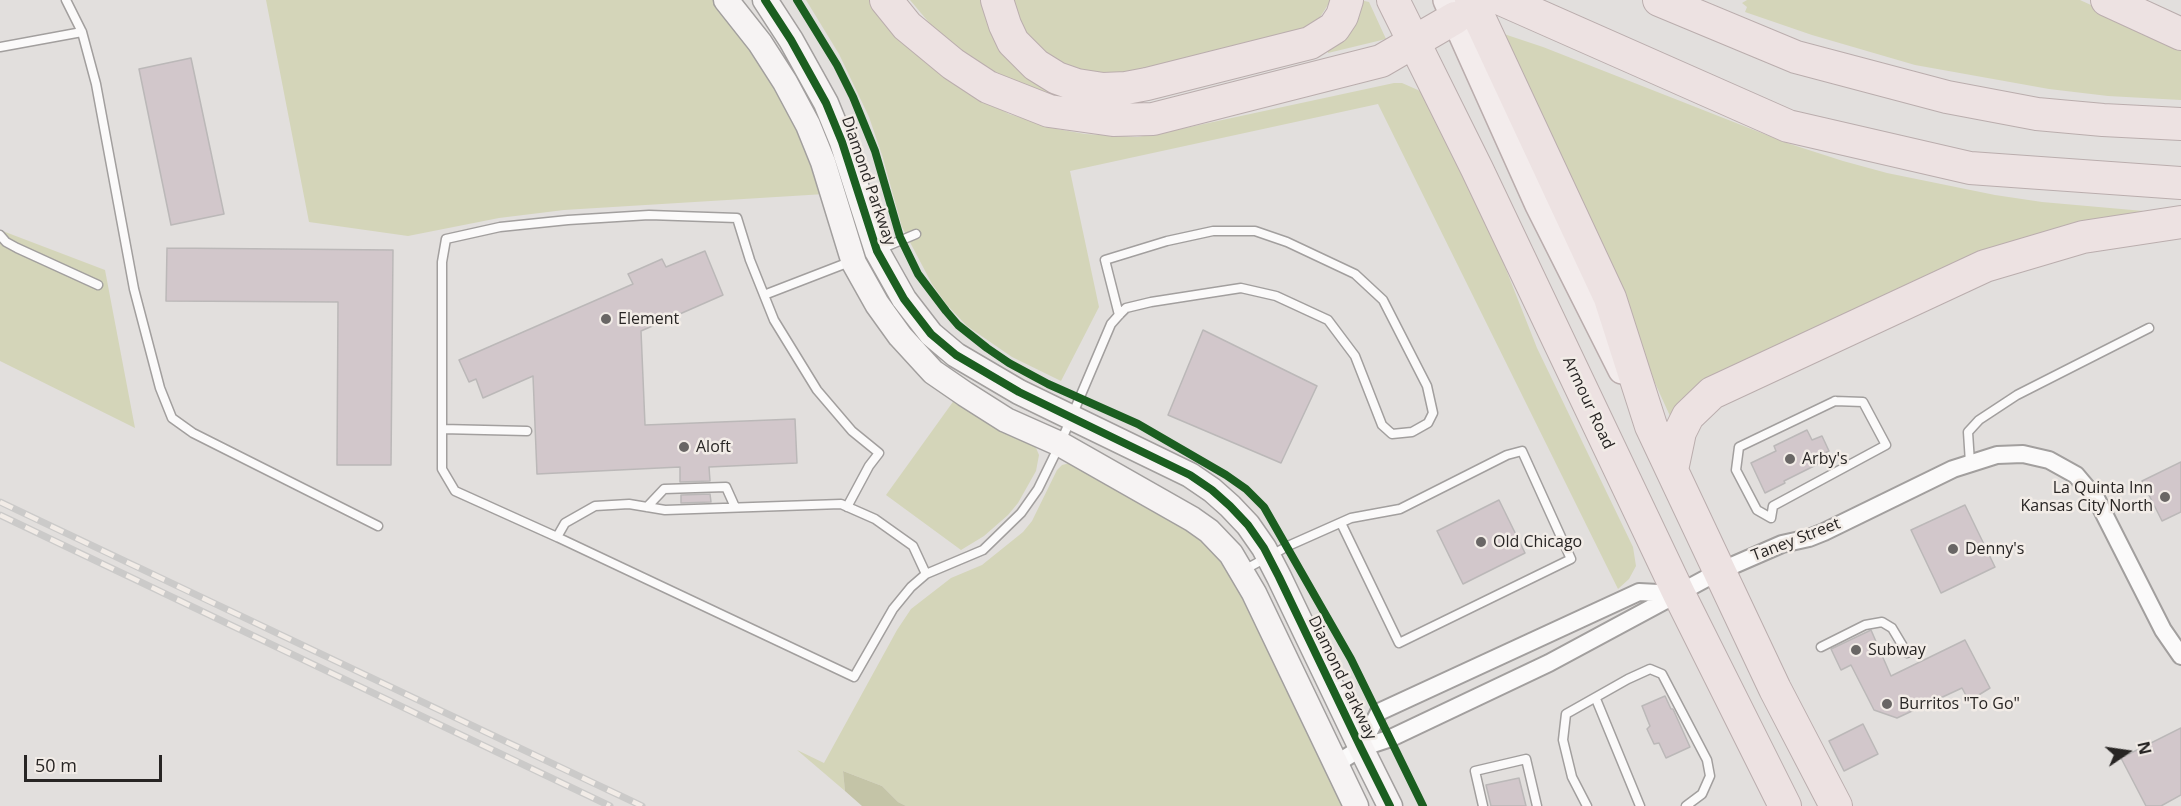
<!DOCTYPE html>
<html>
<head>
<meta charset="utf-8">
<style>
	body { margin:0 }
	#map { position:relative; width:2181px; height:806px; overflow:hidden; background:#e2dfdd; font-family:"Open Sans",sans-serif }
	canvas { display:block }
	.north { position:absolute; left:2097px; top:722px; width:60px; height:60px; -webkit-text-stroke:4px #f2ece7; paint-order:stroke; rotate:77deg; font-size:16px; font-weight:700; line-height:24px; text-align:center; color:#282524 }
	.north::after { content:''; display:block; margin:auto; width:21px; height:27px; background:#282524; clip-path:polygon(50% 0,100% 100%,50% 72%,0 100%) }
	.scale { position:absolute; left:24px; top:755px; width:138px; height:27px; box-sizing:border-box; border:3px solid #282524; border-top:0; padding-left:8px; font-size:18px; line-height:21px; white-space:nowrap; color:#282524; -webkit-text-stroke:4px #f2ece7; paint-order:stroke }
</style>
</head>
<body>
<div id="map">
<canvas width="2181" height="806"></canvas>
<div class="north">N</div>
<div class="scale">50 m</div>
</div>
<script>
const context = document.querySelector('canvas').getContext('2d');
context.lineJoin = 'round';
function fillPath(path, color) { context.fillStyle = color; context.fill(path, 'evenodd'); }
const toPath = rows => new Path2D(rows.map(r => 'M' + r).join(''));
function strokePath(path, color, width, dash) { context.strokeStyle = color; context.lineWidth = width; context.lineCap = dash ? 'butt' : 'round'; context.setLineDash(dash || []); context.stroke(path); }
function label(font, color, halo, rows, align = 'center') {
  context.font = font + ' "Open Sans",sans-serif'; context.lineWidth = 5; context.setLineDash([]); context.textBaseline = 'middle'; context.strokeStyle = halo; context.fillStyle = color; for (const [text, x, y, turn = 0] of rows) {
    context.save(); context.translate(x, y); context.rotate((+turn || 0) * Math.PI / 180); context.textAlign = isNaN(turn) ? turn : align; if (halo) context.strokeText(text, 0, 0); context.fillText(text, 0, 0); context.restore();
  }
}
fillPath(toPath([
	[266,0,723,0,765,57,825,194,564,210,499,218,408,236,309,222],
	[806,0,871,0,915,53,938,72,960,87,1009,114,1057,129,1085,134,1137,137,1162,133,1394,83,1402,83,1418,90,1426,96,1485,216,1537,348,1633,547,1636,566,1629,579,1618,589,1378,104,1070,171,1099,307,1061,381,1012,357,967,326,947,305,932,284,902,227,882,155,869,117,839,54],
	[910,0,986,0,1050,87,1044,98,979,64,937,32],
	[1012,0,1331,0,1317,22,1306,29,1124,75,1092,76,1048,58,1027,35,1017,16],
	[1360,0,1369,2,1386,39,1328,53,1328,48],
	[1747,0,2080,0,2181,46,2181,100,2108,96,2049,89,1915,65,1812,35,1745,12,1747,7,1742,3],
	[1495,31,1543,47,1787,143,1843,161,1887,173,1995,195,2042,202,2155,212,2096,225,1670,416],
	[0,230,105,270,135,428,0,361],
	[955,399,1034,443,1039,455,1036,471,1018,503,1008,515,984,536,961,550,886,495],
	[1070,463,1214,540,1352,806,906,806,898,802,882,786,843,771,845,791,797,750,824,763,897,630,911,609,951,578,982,565,1023,532,1032,521,1057,470,1062,465]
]), '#d4d5b9');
fillPath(toPath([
	[843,771,882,786,898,802,906,806,862,806,845,791]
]), '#c4c4a7');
const building = toPath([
	[191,58,224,214,171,225,139,69,191,58],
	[167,248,393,250,391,465,337,465,338,302,166,301,167,248],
	[705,251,723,295,641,331,645,425,795,419,797,463,709,467,710,481,680,482,680,467,537,474,533,376,483,398,476,379,469,382,459,360,633,284,628,274,662,259,666,267,705,251],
	[1203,330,1317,386,1281,463,1168,415,1203,330],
	[1807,430,1812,440,1822,436,1829,451,1819,456,1822,462,1784,481,1785,483,1765,493,1751,463,1776,451,1774,446,1807,430],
	[2181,462,2181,512,2162,521,2142,481,2181,462],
	[710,494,711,502,681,503,681,495,710,494],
	[1499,500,1525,553,1463,584,1437,531,1499,500],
	[1965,505,1995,567,1941,593,1911,530,1965,505],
	[1871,630,1891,676,1965,640,1990,688,1969,701,1962,688,1897,718,1874,710,1851,665,1841,670,1831,649,1871,630],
	[1665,696,1671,709,1673,709,1690,747,1666,758,1659,743,1654,744,1647,729,1650,726,1642,706,1665,696],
	[1863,724,1878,754,1844,771,1829,741,1863,724],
	[2181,728,2181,795,2161,806,2146,806,2121,758,2181,728],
	[1519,778,1526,806,1491,806,1486,785,1519,778]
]);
fillPath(building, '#d2c7cb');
strokePath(building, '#bbb8b8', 1.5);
const lane = toPath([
	[66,0,82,32,96,84,134,289,160,388,172,418,193,433,378,526],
	[0,47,82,32],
	[0,235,6,242,17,248,98,285],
	[878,250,916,234],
	[764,295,852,261],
	[1835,401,1863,402,1886,445,1773,506,1771,518,1757,510,1736,470,1739,447,1835,401],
	[442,429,527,431],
	[1970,463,1968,432,1979,420,2017,395,2149,328],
	[647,507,664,489,726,487,735,507],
	[557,537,455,491,442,469,442,262,446,239,500,227,568,220,649,215,737,218,750,260,774,320,817,390,852,431,879,453,869,466,847,507],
	[1244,570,1288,546,1351,518,1400,509,1507,455,1522,451,1571,559,1399,643,1341,523],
	[926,574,911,587,893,609,854,677,557,537,565,523,595,506,629,504,665,510,841,504,875,519,913,546,926,574,983,550,1021,513,1038,489,1060,444,1111,324,1119,315,1126,308,1151,302,1241,288,1276,296,1328,320,1355,356,1382,425,1392,434,1412,432,1428,423,1433,413,1427,386,1383,300,1355,274,1287,242,1255,231,1213,231,1167,241,1105,260,1119,315],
	[1821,647,1865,625,1882,622,1892,628,1907,653],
	[1596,699,1640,806],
	[1483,806,1475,771,1526,759,1537,806],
	[1587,806,1572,777,1563,740,1566,714,1628,679,1650,669,1662,674,1707,760,1710,776,1702,794,1686,806]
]);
const street = toPath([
	[1361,748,1379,712,1639,592,1678,594],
	[1336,764,1361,748,1391,738,1549,663,1720,571,1782,544,1809,538,1824,532,1953,469,1997,455,2023,454,2049,460,2076,475,2097,500,2163,630,2181,656]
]);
const secondary = toPath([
	[726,0,760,43,785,82,808,125,823,162,854,263,877,304,900,336,933,372,965,394,1006,420,1060,444,1192,519,1209,531,1231,554,1254,593,1356,806],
	[765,0,791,40,826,103,842,142,877,251,904,299,931,334,956,355,1019,392,1190,475,1212,490,1230,506,1248,525,1264,548,1279,577,1361,748,1390,806]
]);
const primary = toPath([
	[1447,0,1539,205,1622,370]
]);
const highway = toPath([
	[886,0,907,26,953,64,988,87,1049,111,1113,120,1153,119,1381,61,1455,18],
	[997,0,1005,25,1013,42,1036,65,1057,78,1077,85,1103,89,1126,88,1147,84,1310,43,1334,28,1342,16,1347,0],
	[1393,0,1477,169,1679,594,1785,806],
	[1471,0,1610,298,1651,426,1775,689,1836,806],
	[1503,0,1788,126,1970,168,2181,183],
	[1659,0,1796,57,1947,97,2037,114,2103,120,2181,124],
	[2107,0,2181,34],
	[1672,470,1680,432,1688,416,1712,393,1985,266,2083,237,2181,222]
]);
strokePath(lane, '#a29f9e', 11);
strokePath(street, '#a29f9e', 20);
strokePath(secondary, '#a29f9e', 27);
strokePath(primary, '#baadad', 30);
strokePath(highway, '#baadad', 34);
strokePath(lane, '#fbfafa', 8);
strokePath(street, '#fbfafa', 16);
strokePath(secondary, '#f6f3f3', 24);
strokePath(primary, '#f3ecec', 27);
strokePath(highway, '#ede2e2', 32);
const rail = toPath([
	[0,502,642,806],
	[0,515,610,806]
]);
strokePath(rail, '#cbcac9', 7);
strokePath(rail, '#f2ece7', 4.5, [14]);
strokePath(toPath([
	[765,0,791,40,826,103,842,142,877,251,904,299,931,334,956,355,1019,392,1190,475,1212,490,1230,506,1248,525,1264,548,1279,577,1361,748,1390,806],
	[797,0,837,65,853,97,875,151,900,237,918,274,946,311,958,325,987,348,1009,363,1048,384,1138,424,1226,475,1246,489,1264,507,1351,659,1423,806]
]), '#1b5e20', 8);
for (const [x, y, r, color] of [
	[606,319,6,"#696665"],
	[684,447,6,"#696665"],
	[1790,459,6,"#696665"],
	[2165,497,6,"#696665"],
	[1481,542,6,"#696665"],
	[1953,549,6,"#696665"],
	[1856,650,6,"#696665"],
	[1887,704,6,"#696665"]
]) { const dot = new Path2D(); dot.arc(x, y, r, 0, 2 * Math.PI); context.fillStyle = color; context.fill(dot); strokePath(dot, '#f2ece7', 2); }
label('16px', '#282524', '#f2ece7', [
	["Diamond Parkway",868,181,71],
	["Armour Road",1588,403,65],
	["Taney Street",1796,540,-21],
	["Diamond Parkway",1342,678,64]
]);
label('16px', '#282524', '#f2ece7', [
	["Element",618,319],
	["Aloft",696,447],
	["Arby's",1802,459],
	["La Quinta Inn",2153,488,"right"],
	["Kansas City North",2153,506,"right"],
	["Old Chicago",1493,542],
	["Denny's",1965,549],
	["Subway",1868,650],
	["Burritos \"To Go\"",1899,704]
], 'left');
</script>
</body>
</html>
